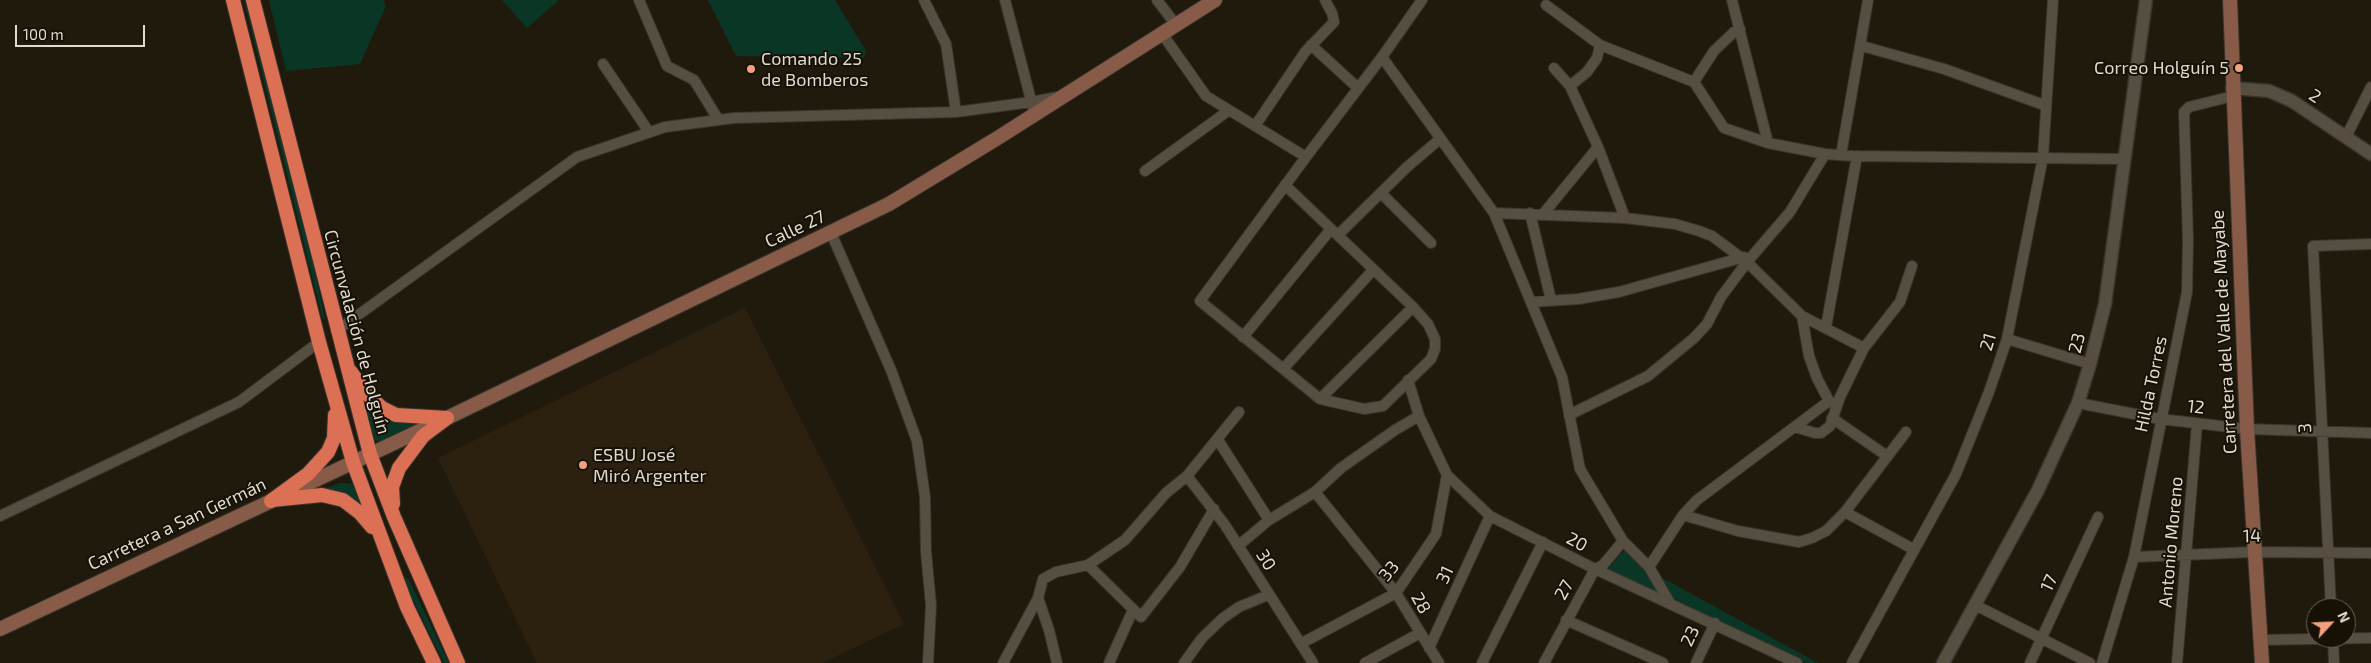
<!DOCTYPE html>
<html>
<head>
<meta charset="utf-8">
<style>
	body { margin:0 }
	#map { position:relative; width:2371px; height:663px; overflow:hidden; background:#201a0d; font-family:"Exo 2",sans-serif }
	canvas { display:block }
	.north { position:absolute; left:2306px; top:598px; width:50px; height:50px; box-sizing:border-box; background:#171105; border:1px solid #676157; border-radius:50%; rotate:65deg; font-size:14px; font-weight:700; line-height:20px; text-align:center; color:#dfdad2 }
	.north::after { content:''; display:block; margin:auto; width:18px; height:22px; background:#f1a17d; clip-path:polygon(50% 0,100% 100%,50% 72%,0 100%) }
	.scale { position:absolute; left:15px; top:25px; width:130px; height:22px; box-sizing:border-box; border:2px solid #dfdad2; border-top:0; padding-left:6px; font-size:15px; line-height:18px; white-space:nowrap; color:#dfdad2; -webkit-text-stroke:4px #171105; paint-order:stroke }
</style>
</head>
<body>
<div id="map">
<canvas width="2371" height="663"></canvas>
<div class="north">N</div>
<div class="scale">100 m</div>
</div>
<script>
const context = document.querySelector('canvas').getContext('2d');
context.lineJoin = 'round';
function fillPath(path, color) { context.fillStyle = color; context.fill(path, 'evenodd'); }
const toPath = rows => new Path2D(rows.map(r => 'M' + r).join(''));
function strokePath(path, color, width, dash) { context.strokeStyle = color; context.lineWidth = width; context.lineCap = dash ? 'butt' : 'round'; context.setLineDash(dash || []); context.stroke(path); }
function label(font, color, halo, rows, align = 'center') {
  context.font = font + ' "Exo 2",sans-serif'; context.lineWidth = 4; context.setLineDash([]); context.textBaseline = 'middle'; context.strokeStyle = halo; context.fillStyle = color; for (const [text, x, y, turn = 0] of rows) {
    context.save(); context.translate(x, y); context.rotate((+turn || 0) * Math.PI / 180); context.textAlign = isNaN(turn) ? turn : align; if (halo) context.strokeText(text, 0, 0); context.fillText(text, 0, 0); context.restore();
  }
}
fillPath(toPath([
	[745,308,904,624,822,663,537,663,438,458]
]), '#2c210f');
fillPath(toPath([
	[244,0,250,0,305,222,325,320,322,317],
	[269,0,383,0,386,6,360,64,286,71],
	[502,0,559,0,527,28],
	[708,0,835,0,866,51,864,58,736,56],
	[360,401,385,420,410,424,424,422,383,442,375,440,368,436],
	[340,483,357,484,372,521,324,489],
	[1624,550,1646,569,1818,663,1806,663,1608,569],
	[408,578,449,663,444,663,403,579]
]), '#0a3626');
const minor = toPath([
	[639,0,667,66,694,80,718,119],
	[924,0,946,44,956,112],
	[1005,0,1033,108],
	[1157,0,1176,25],
	[1732,0,1768,143],
	[1546,5,1600,45,1694,82,1724,128,1768,143,1825,154,1853,156,2125,159],
	[1163,35,1206,96,1306,157],
	[1311,45,1358,88],
	[1862,46,1944,69,2044,105],
	[1382,57,1494,213,1562,377,1580,469,1623,541,1649,567,1670,603],
	[603,64,649,132],
	[1554,68,1570,86,1598,147,1625,218],
	[1694,82,1714,51,1734,32,1740,29],
	[1570,86,1587,72,1597,58,1600,45],
	[1255,126,1305,52,1334,22,1332,13,1325,0],
	[2346,137,2371,87],
	[1841,155,1868,0],
	[1145,171,1228,111],
	[1285,185,1413,307,1428,324,1435,339,1435,349,1431,359,1383,406,1364,409,1320,399,1200,301,1306,157,1382,57,1422,0],
	[1381,193,1431,243],
	[1494,213,1625,218,1675,224,1699,231,1712,236,1747,262,1802,316,1864,348],
	[1530,213,1551,300],
	[1544,213,1598,147],
	[831,233,891,370,917,441,925,497,926,552,931,605,928,663],
	[1338,235,1407,167,1440,139],
	[1531,302,1578,299,1619,292,1744,257],
	[1802,316,1809,356,1817,378,1829,401,1834,404],
	[1826,327,1857,156],
	[336,331,577,157,665,127,734,118,956,112,1031,102,1058,97],
	[1243,337,1331,229],
	[2007,339,2090,364],
	[1283,369,1373,270],
	[1408,380,1419,416,1447,475,1490,516,1595,569,1797,663],
	[1320,399,1413,307],
	[2078,403,2160,419,2247,429,2371,433],
	[1569,415,1648,376,1694,338,1707,324,1721,297,1747,262,1790,212,1825,154],
	[1832,418,1887,456],
	[1795,427,1815,433,1821,433,1830,426,1840,397,1864,348,1900,302,1912,266],
	[1218,440,1269,520],
	[1187,476,1225,525,1313,663],
	[1315,492,1396,593,1439,663],
	[1845,512,1913,549],
	[1683,515,1738,531,1799,542,1812,538,1826,531,1845,512,1906,432],
	[0,516,239,402,319,342],
	[1238,546,1269,520,1315,492,1341,468,1395,430,1419,416],
	[2134,557,2253,552,2371,553],
	[1088,565,1141,617,1180,567,1214,509],
	[1649,567,1683,515,1697,500,1829,401],
	[1038,598,1049,630,1057,663],
	[1975,605,2090,663],
	[2331,608,2313,246,2371,244],
	[1566,620,1663,663],
	[2333,638,2334,663],
	[2259,640,2371,638],
	[1302,643,1396,593,1436,534,1447,475],
	[1429,648,1490,516],
	[1003,663,1038,598,1043,579,1056,572,1088,565,1125,540,1166,493,1187,476,1239,412],
	[1109,663,1133,610],
	[1184,663,1202,638,1223,618,1239,607,1268,595],
	[1365,663,1420,633],
	[1482,663,1543,542],
	[1544,663,1595,569,1603,565,1623,541],
	[1696,663,1715,623],
	[1852,663,1956,474,1989,392,2007,339,2043,157,2053,0],
	[2030,663,2098,517],
	[2102,663,2134,557,2187,292,2188,240,2184,112,2189,107,2233,96],
	[2177,663,2197,424]
]);
const tertiary = toPath([
	[2232,88,2269,91,2292,101,2371,154],
	[1943,663,2038,490,2078,403,2090,364,2105,304,2146,0]
]);
const secondary = toPath([
	[2230,0,2247,429,2262,663],
	[0,629,447,418,889,204,996,139,1215,0]
]);
const trunk = toPath([
	[233,0,319,342,353,462,407,607,434,663],
	[253,0,370,454,394,517,458,663],
	[351,372,365,392,382,408,396,415,447,418],
	[272,500,322,495,343,500,360,513,372,527],
	[271,501,308,474,328,452,334,438,335,415],
	[393,504,392,487,399,468,423,436,447,418]
]);
strokePath(minor, '#39342e', 12);
strokePath(tertiary, '#39342e', 15);
strokePath(secondary, '#39342e', 16);
strokePath(trunk, '#39342e', 16);
strokePath(minor, '#564e41', 10);
strokePath(tertiary, '#564e41', 12);
strokePath(secondary, '#885b48', 14);
strokePath(trunk, '#db7054', 14);
for (const [x, y, r, color] of [
	[2239,68,5,"#f1a17d"],
	[751,69,5,"#f1a17d"],
	[583,465,5,"#f1a17d"]
]) { const dot = new Path2D(); dot.arc(x, y, r, 0, 2 * Math.PI); context.fillStyle = color; context.fill(dot); strokePath(dot, '#171105', 2); }
label('18px', '#dfdad2', '#171105', [
	["Comando 25",761,59],
	["de Bomberos",761,80],
	["Correo Holguín 5",2229,68,"right"],
	["ESBU José",593,455],
	["Miró Argenter",593,476]
], 'left');
label('18px', '#dfdad2', '#171105', [
	["2",2315,96,34],
	["Calle 27",795,229,-25],
	["Circunvalación de Holguín",357,332,75],
	["Carretera del Valle de Mayabe",2224,332,-93],
	["21",1988,342,-73],
	["23",2077,343,-76],
	["Hilda Torres",2151,384,-78],
	["12",2196,407,7],
	["3",2305,428,-93],
	["Carretera a San Germán",177,524,-25],
	["14",2252,536,-1],
	["20",1577,542,28],
	["Antonio Moreno",2171,542,-85],
	["30",1266,560,58],
	["33",1389,571,-51],
	["31",1445,575,-65],
	["17",2049,583,-65],
	["27",1564,590,-61],
	["28",1421,603,60],
	["23",1690,636,-65]
]);
</script>
</body>
</html>
